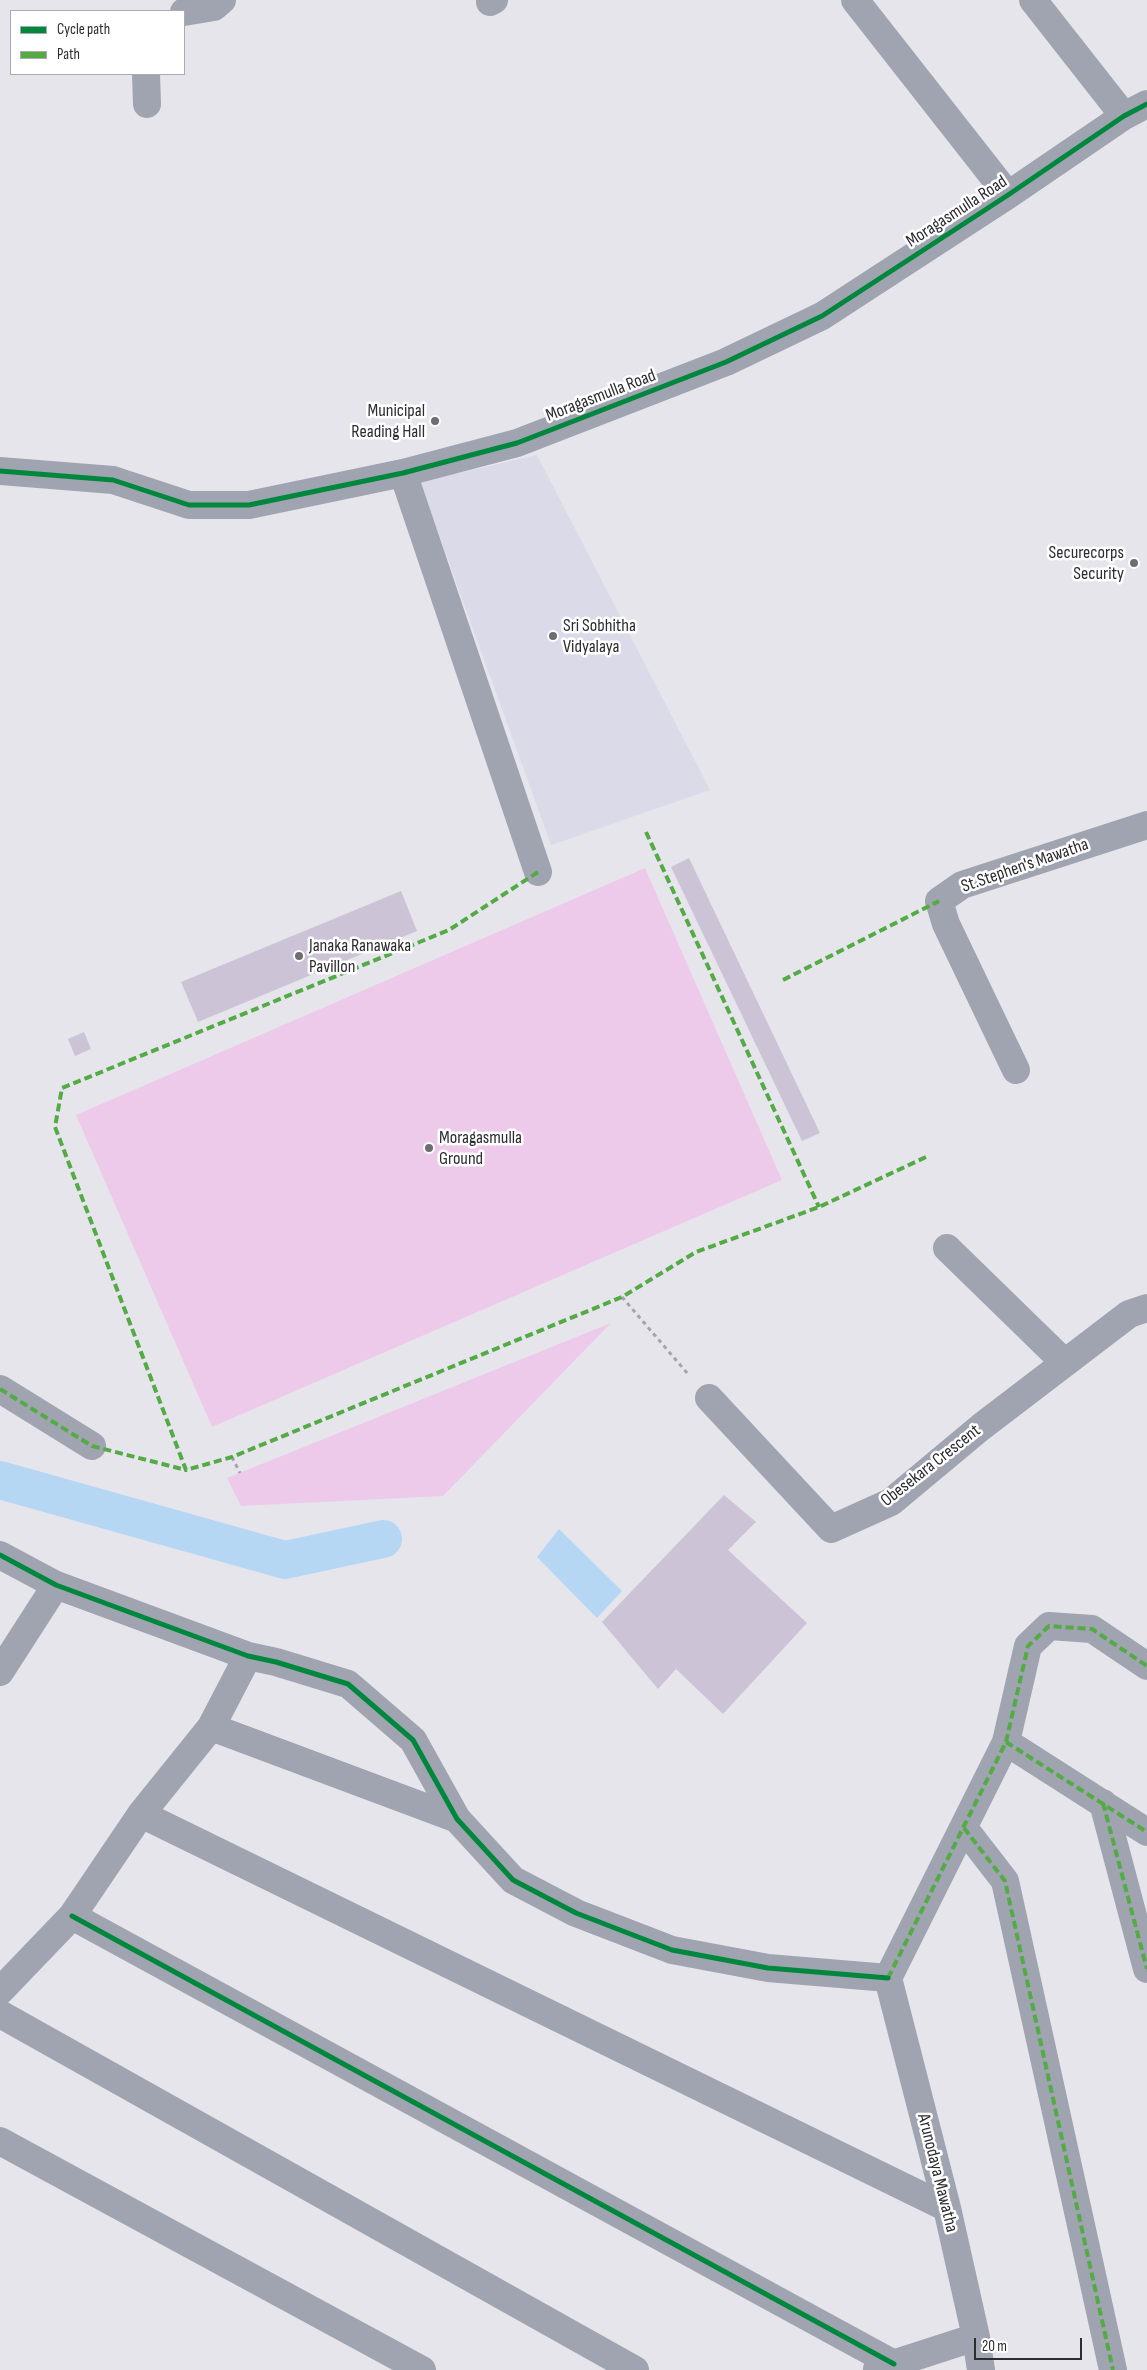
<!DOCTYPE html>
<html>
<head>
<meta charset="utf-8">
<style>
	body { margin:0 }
	#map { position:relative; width:1147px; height:2370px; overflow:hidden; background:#e6e5ec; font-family:"Sofia Sans Condensed",sans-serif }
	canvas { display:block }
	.legend { position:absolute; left:10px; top:10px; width:175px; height:65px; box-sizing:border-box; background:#fff; border:1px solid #ababad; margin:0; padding:6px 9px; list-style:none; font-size:15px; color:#2c2c31 }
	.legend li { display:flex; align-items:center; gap:10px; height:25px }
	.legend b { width:25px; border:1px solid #ababad }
	.scale { position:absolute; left:974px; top:2338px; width:108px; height:22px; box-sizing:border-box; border:2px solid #2c2c31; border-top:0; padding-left:6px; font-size:15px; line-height:18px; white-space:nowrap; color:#2c2c31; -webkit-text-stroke:4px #fff; paint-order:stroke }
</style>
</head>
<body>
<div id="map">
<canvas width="1147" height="2370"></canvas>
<ul class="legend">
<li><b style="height:6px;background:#00873e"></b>Cycle path</li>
<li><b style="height:6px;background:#54ab45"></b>Path</li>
</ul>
<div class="scale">20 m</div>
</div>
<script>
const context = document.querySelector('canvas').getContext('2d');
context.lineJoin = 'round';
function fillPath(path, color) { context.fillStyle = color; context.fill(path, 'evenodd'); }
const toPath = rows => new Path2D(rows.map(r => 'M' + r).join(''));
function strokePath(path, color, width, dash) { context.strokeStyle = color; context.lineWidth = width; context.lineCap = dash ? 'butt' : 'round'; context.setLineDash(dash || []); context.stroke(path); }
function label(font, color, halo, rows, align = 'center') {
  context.font = font + ' "Sofia Sans Condensed",sans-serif'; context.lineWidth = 5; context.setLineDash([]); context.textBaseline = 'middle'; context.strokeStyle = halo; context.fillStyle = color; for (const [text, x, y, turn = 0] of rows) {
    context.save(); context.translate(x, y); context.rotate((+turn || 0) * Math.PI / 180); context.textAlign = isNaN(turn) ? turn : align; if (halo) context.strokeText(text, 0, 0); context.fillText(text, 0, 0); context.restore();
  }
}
fillPath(toPath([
	[537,455,710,790,551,845,420,482]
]), '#dbdae9');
fillPath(toPath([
	[645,868,782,1180,212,1427,76,1115],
	[611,1323,443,1496,241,1506,227,1478]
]), '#eecaea');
fillPath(toPath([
	[559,1529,622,1591,597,1618,537,1557]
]), '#b6d7f4');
strokePath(toPath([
	[0,1480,285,1560,383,1539]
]), '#b6d7f4', 38);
fillPath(toPath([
	[689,858,820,1133,802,1141,671,867],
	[401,891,417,931,198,1022,181,982],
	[84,1032,91,1049,75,1056,68,1039],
	[724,1495,756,1522,728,1550,807,1623,723,1714,676,1669,658,1689,602,1622]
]), '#cdc3d6');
strokePath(toPath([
	[622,1297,688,1374],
	[232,1457,240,1473]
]), '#a3a5ae', 3, [4, 4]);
strokePath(toPath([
	[855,0,1008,195],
	[1033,0,1124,116],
	[490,2,494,0],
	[184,12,214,7,222,0],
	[146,74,147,104],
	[0,471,113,480,189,505,249,505,403,473,517,443,726,362,822,316,1008,195,1124,116,1147,104],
	[403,473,538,872],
	[1016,1070,946,924,939,901,962,885,1147,825],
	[947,1248,1065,1363],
	[0,1389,92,1446],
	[709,1398,831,1529,891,1502,981,1427,1129,1314,1147,1308],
	[0,1555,56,1585,248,1656,276,1662,348,1684,413,1740,457,1819,513,1880,576,1913,672,1950,768,1968,888,1978],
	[0,1672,56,1585],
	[211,1727,457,1819],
	[1006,1742,1147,1832],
	[1103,1803,1147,1969],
	[141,1814,947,2208],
	[964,1828,1005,1881,1113,2370],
	[72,1916,894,2364],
	[888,1978,1006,1742,1028,1646,1049,1626,1092,1629,1147,1666],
	[888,1978,947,2208,976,2337,981,2370],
	[0,1991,72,1916,141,1814,211,1727,248,1656],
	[0,2014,635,2370],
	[0,2141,422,2370],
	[877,2369,976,2337]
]), '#9fa4b0', 28);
strokePath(toPath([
	[646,832,819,1207],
	[538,872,449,930,62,1088,55,1127,186,1470,232,1457,622,1297,696,1252,819,1207,926,1157],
	[783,980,939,901],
	[0,1389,92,1446,186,1470],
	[1006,1742,1147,1832],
	[1103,1803,1147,1969],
	[964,1828,1005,1881,1113,2370],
	[888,1978,1006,1742,1028,1646,1049,1626,1092,1629,1147,1666]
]), '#54ab45', 4, [8, 4]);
strokePath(toPath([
	[0,471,113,480,189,505,249,505,403,473,517,443,726,362,822,316,1008,195,1124,116,1147,104],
	[0,1555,56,1585,248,1656,276,1662,348,1684,413,1740,457,1819,513,1880,576,1913,672,1950,768,1968,888,1978],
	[72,1916,894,2364]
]), '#00873e', 5);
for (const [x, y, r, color] of [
	[435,421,5,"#6d6d72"],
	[1134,563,5,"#6d6d72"],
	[553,636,5,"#6d6d72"],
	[299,956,5,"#6d6d72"],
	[429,1148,5,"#6d6d72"]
]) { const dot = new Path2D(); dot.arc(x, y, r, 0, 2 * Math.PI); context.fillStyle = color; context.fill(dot); strokePath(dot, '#fff', 2); }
label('18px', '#2c2c31', '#fff', [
	["Moragasmulla Road",957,212,-33],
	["Moragasmulla Road",601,396,-21],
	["St.Stephen's Mawatha",1025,866,-19],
	["Obesekara Crescent",931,1466,-38],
	["Arunodaya Mawatha",937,2173,76]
]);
label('18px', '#2c2c31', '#fff', [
	["Municipal",425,411,"right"],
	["Reading Hall",425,432,"right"],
	["Securecorps",1124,553,"right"],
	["Security",1124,574,"right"],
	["Sri Sobhitha",563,626],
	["Vidyalaya",563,647],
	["Janaka Ranawaka",309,946],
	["Pavillon",309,967],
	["Moragasmulla",439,1138],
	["Ground",439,1159]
], 'left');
</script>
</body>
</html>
